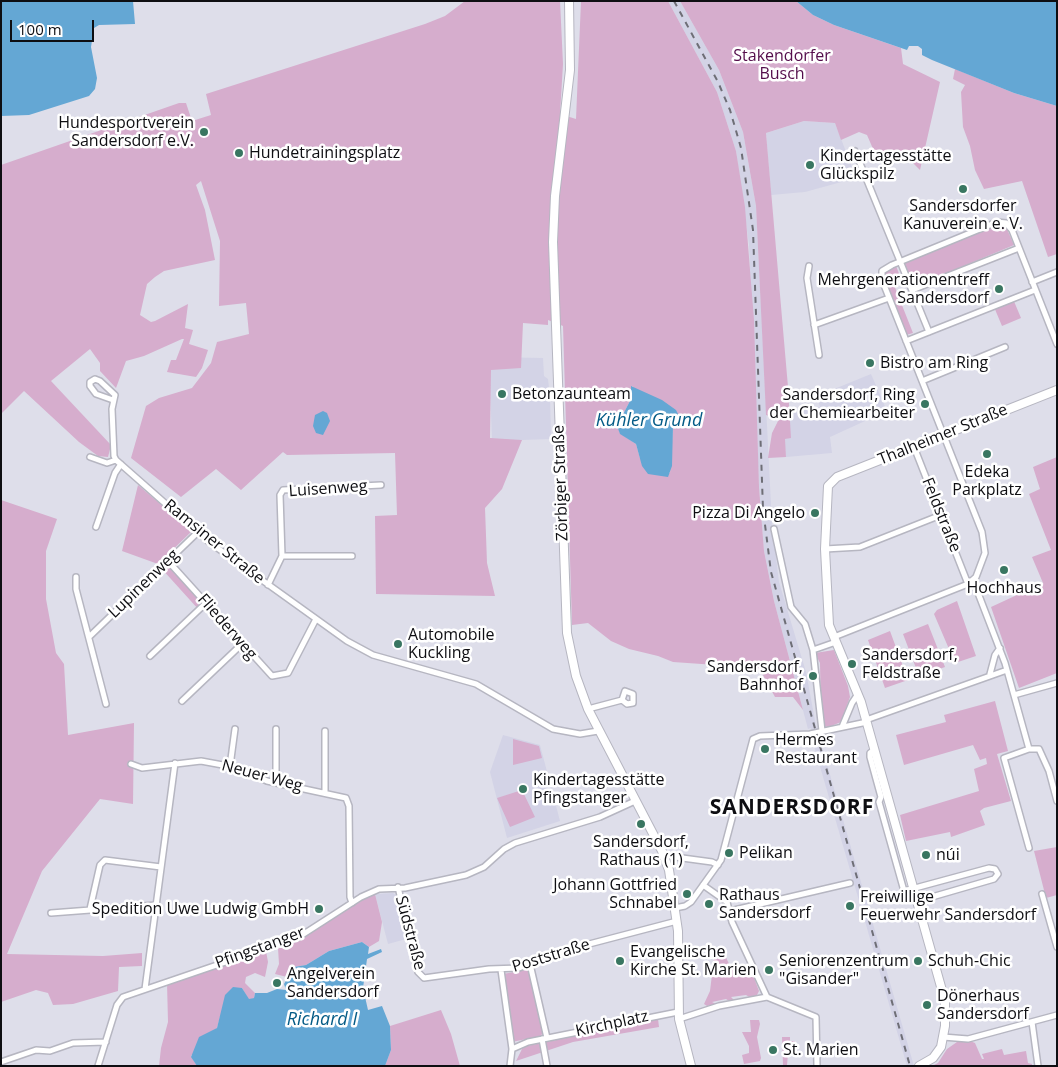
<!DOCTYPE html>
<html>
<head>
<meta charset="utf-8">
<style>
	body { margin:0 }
	#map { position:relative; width:1058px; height:1067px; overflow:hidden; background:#dedeea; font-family:"Open Sans",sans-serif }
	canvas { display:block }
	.frame { position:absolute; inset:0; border:2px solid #0e0e12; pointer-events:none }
	.scale { position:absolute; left:10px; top:20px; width:84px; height:22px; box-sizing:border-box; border:2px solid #0e0e12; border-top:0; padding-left:6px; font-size:15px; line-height:18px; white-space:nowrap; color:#0e0e12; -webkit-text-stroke:4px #fff; paint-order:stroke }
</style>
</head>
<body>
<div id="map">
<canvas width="1058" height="1067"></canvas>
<div class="frame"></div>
<div class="scale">100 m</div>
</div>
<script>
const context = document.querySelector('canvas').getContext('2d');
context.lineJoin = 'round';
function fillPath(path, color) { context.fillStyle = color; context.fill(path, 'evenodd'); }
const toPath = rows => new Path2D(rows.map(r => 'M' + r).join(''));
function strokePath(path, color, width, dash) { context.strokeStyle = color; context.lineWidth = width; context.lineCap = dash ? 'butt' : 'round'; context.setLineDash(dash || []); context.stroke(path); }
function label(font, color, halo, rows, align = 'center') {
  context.font = font + ' "Open Sans",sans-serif'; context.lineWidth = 5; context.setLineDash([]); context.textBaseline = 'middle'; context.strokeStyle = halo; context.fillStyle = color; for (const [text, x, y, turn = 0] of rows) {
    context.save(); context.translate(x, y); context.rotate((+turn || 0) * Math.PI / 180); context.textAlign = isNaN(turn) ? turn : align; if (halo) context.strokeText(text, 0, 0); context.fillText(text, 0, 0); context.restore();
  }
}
fillPath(toPath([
	[668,1,680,1,719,70,743,132,756,206,772,525,779,582,806,672,816,726,914,1066,907,1066,812,739,814,738,811,728,808,729,774,601,764,551,759,487,749,245,736,151,717,92],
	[804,121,835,123,856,178,805,192,771,195,766,133],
	[489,357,543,358,544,376,548,379,550,397,551,439,492,441],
	[871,374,887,411,830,437,832,453,786,457,784,439,790,437,787,410,820,407,817,396],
	[503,735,540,745,560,821,507,838,490,772],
	[393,893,397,896,406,939,388,944,375,894]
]), '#d3d3e6');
fillPath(toPath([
	[465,1,560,1,563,64,560,114,576,119,581,1,668,1,717,92,736,151,745,207,754,320,759,487,764,551,774,601,803,710,793,697,775,697,759,668,673,662,658,656,629,649,611,641,588,623,572,625,563,326,548,320,548,325,523,323,521,368,491,370,490,438,522,440,502,489,485,508,487,563,495,596,376,594,375,516,397,515,395,453,287,455,283,452,241,490,216,469,181,497,131,458,146,406,159,398,192,388,211,363,217,342,249,334,246,303,219,306,220,241,201,181,196,185,205,210,215,260,164,271,155,277,147,284,140,315,151,322,155,321,188,304,185,328,193,330,189,344,208,350,202,368,196,377,167,372,171,360,176,360,184,339,182,339,144,356,126,361,116,388,100,371,100,363,90,349,51,381,111,445,108,457,98,456,79,442,24,391,1,414,1,165,179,103,186,103,192,121,211,115,206,94,425,24,445,16],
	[632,386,673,426,670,473,640,458,636,444,620,433,617,426,631,399],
	[680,1,796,1,813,15,834,25,901,48,903,64,940,82,920,170,905,155,877,158,867,135,859,132,841,140,835,123,804,121,766,133,788,387,791,438,785,439,786,457,768,458,772,433,778,421,786,415,787,410,772,417,766,415,756,206,743,132,719,70],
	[955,69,1014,93,1057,106,1057,254,1048,257,1022,181,984,189,975,170,970,146,963,127,961,92,965,85,953,79],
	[997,226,1007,229,1014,245,923,283,921,280,913,283,904,262],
	[896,266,900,276,892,280,913,333,906,335,884,278,887,270],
	[1013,299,1021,318,1002,326,994,307],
	[1057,457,1057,673,1019,688,991,607,1043,583,1032,557,1051,550,1029,494,1040,489,1033,467],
	[138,485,192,531,158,564,122,551],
	[1,500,57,519,46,551,46,599,56,653,64,664,68,735,134,723,133,804,100,799,42,871,7,954,103,956,142,953,142,966,119,967,118,991,73,1004,53,1005,48,993,36,990,1,1002],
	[168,561,206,603,199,610,161,568],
	[957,601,976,656,955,663,934,614,937,610],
	[928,624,945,667,919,676,903,634],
	[890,631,908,680,885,688,868,640],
	[834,650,848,686,850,697,841,722,829,727,823,726,821,721,820,663,815,653],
	[995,701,1008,751,997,754,1011,801,984,808,980,811,985,825,951,837,950,832,906,841,900,815,979,791,974,769,987,764,986,758,980,760,973,745,904,765,896,735,946,722,944,715],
	[513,739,539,746,542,758,513,765],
	[522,790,535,817,510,827,497,798],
	[1057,847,1057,895,1046,898,1034,851],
	[375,894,382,922,379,941,369,947,362,942,329,951,306,965,294,967,287,977,275,974,279,964,278,948,305,936,359,901],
	[722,949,731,968,750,967,759,991,757,995,751,998,746,995,731,997,734,1000,729,1001,726,999,712,1002,716,1004,707,1006,704,1004,710,991,715,950],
	[266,951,268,962,265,977,255,973,246,977,245,983,255,993,254,998,249,1000,242,988,220,1017,217,1028,191,1056,197,1066,159,1066,161,1048,168,1022,167,983],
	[531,969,543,1032,541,1036,512,1042,503,974],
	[441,1010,451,1034,460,1066,385,1066,391,1050,390,1026],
	[658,1019,659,1027,573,1042,516,1061,522,1049,527,1046],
	[750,1020,759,1020,760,1024,757,1037,761,1058,760,1061,744,1064,742,1055,749,1053,749,1046,742,1032,751,1032],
	[782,1037,790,1037,790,1041,795,1041,795,1054,788,1054,787,1065,783,1065],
	[970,1041,975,1043,982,1059,984,1059,982,1054,1002,1049,1004,1055,1026,1051,1028,1063,1032,1064,1032,1066,932,1066,938,1063,947,1049,957,1042]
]), '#d6adcd');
fillPath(toPath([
	[1,1,133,1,135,24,99,25,94,28,91,47,97,78,95,89,89,96,29,115,1,116],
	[796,1,1057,1,1057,106,1014,93,932,60,922,55,922,49,918,46,909,46,907,50,834,25,813,15],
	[631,386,662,400,676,410,680,418,673,426,672,466,668,477,648,474,642,466,636,444,620,434,617,426,631,399],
	[323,411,327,413,330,421,323,435,316,433,313,426,315,415],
	[362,942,369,947,368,954,381,949,382,952,367,959,363,988,368,1010,382,1006,390,1026,391,1050,385,1066,197,1066,191,1057,199,1037,217,1028,225,995,233,987,242,988,249,999,254,998,255,993,267,993,277,989,286,990,284,984,294,967,306,965,329,951]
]), '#64a7d4');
const street = toPath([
	[855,151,929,332],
	[809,266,807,278,819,355],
	[1032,282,1057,272],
	[912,290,1019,248],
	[814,325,889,298],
	[906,341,1035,290],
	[922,381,1005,347],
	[113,400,96,394,90,386,90,382,95,379,100,381,115,395,112,409,114,456,116,460,209,542,347,641,373,655,476,684,553,729,580,734,598,731],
	[914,447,968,584],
	[90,457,107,463,116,460],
	[96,527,115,473,121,464],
	[774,529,791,607,805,624,813,650,822,731],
	[825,549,860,547,941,515],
	[282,556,352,556],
	[168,561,272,676,288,673,316,619],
	[76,577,76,589,106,704],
	[973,580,1005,663,1029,749],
	[268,585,282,556,280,495,283,490,381,485],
	[90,636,198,532],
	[834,637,968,584,976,577,985,553,982,532,882,280,882,271,892,265,997,222,1006,223,1012,230,1057,344],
	[813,650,836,642],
	[150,656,206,603],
	[990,674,995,655,1000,648],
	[1014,695,1057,683],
	[182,701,242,644],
	[588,709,622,700,627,704,633,703,633,694,625,691,622,700],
	[866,720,1007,670],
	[842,727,852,703,858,694],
	[875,749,870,753,870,757,881,797,879,802,904,891,989,868,995,869,998,874,994,879,918,901],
	[131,764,142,768,201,761,239,768,267,781,346,798,349,806,350,897,352,903],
	[230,766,235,729],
	[276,783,276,729],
	[325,793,325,731],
	[1029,848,1004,758,1029,749,1039,749,1049,771,1057,801],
	[675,857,712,862,718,865],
	[703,885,727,902,732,922,767,997],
	[398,887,418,972,424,978,489,969,519,968,551,954,677,921],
	[1042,894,1057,947],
	[675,908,685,906,691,902,721,860,753,739,760,736,810,734,867,722],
	[90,909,100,865,105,860,161,867],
	[730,911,850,883],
	[51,913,156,905],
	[530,964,547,1038],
	[501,970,512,1049,510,1066],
	[145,989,175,763],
	[679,1019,719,1006,767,997,816,1017,817,1066],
	[1032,1022,1038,1066],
	[943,1037,968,1039,1057,1015],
	[542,1039,547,1066],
	[512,1049,528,1042,678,1012],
	[1,1062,36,1050,50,1051,73,1043,106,1042],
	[98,1066,117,1005,123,997,299,937,361,897,379,889,405,888,466,875,484,867,504,849,515,843,600,817,635,801]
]);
const secondary = toPath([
	[569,1,570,70,555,196,553,242,567,633,576,676,588,709,662,851,669,870,678,931,679,1019,691,1066],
	[919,1066,933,1058,941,1047,945,1026,945,1001,861,702,829,625,825,549,828,486,837,477,1057,390]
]);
strokePath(street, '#b6b6c1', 8);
strokePath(secondary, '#b6b6c1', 10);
strokePath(street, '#fff', 5);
strokePath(secondary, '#fff', 8);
strokePath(toPath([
	[674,1,718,82,730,110,741,148,753,230,763,509,771,572,910,1066]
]), '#6e6e76', 2, [6, 6]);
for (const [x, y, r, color] of [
	[204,132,5,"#397661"],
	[239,153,5,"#397661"],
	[810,165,5,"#397661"],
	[963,189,5,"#397661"],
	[999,289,5,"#397661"],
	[870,363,5,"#397661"],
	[502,394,5,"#397661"],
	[925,404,5,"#397661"],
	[987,454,5,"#397661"],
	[815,513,5,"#397661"],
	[1004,570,5,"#397661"],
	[398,644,5,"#397661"],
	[852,664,5,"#397661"],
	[813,676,5,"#397661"],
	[765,749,5,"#397661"],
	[523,789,5,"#397661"],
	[641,824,5,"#397661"],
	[729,853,5,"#397661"],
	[926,855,5,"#397661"],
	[687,894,5,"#397661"],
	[709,904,5,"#397661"],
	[850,906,5,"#397661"],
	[319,909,5,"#397661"],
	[620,961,5,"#397661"],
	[918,961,5,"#397661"],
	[769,970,5,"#397661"],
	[277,983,5,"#397661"],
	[927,1005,5,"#397661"],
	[773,1050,5,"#397661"]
]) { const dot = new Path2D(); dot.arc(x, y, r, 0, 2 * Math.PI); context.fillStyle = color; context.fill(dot); strokePath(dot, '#fff', 2); }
label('16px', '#540d4b', '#fff', [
	["Stakendorfer",782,56],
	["Busch",782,74]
]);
label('16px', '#0e0e12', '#fff', [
	["Hundesportverein",194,123,"right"],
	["Sandersdorf e.V.",194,141,"right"],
	["Hundetrainingsplatz",249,153],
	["Kindertagesstätte",820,156],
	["Glückspilz",820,174],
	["Sandersdorfer",963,206,"center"],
	["Kanuverein e. V.",963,224,"center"],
	["Mehrgenerationentreff",989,280,"right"],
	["Sandersdorf",989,298,"right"],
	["Bistro am Ring",880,363],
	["Betonzaunteam",512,394],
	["Sandersdorf, Ring",915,395,"right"],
	["der Chemiearbeiter",915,413,"right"],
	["Edeka",987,472,"center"],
	["Parkplatz",987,490,"center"],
	["Pizza Di Angelo",805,513,"right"],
	["Hochhaus",1004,588,"center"],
	["Automobile",408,635],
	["Kuckling",408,653],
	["Sandersdorf,",862,655],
	["Feldstraße",862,673],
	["Sandersdorf,",803,667,"right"],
	["Bahnhof",803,685,"right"],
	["Hermes",775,740],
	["Restaurant",775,758],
	["Kindertagesstätte",533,780],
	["Pfingstanger",533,798],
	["Sandersdorf,",641,842,"center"],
	["Rathaus (1)",641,860,"center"],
	["Pelikan",739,853],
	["núi",936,855],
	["Johann Gottfried",677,885,"right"],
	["Schnabel",677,903,"right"],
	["Rathaus",719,895],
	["Sandersdorf",719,913],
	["Freiwillige",860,897],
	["Feuerwehr Sandersdorf",860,915],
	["Spedition Uwe Ludwig GmbH",309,909,"right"],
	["Evangelische",630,952],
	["Kirche St. Marien",630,970],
	["Seniorenzentrum",779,961],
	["\"Gisander\"",779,979],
	["Schuh-Chic",928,961],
	["Angelverein",287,974],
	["Sandersdorf",287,992],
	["Dönerhaus",937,996],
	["Sandersdorf",937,1014],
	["St. Marien",783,1050]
], 'left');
label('16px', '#0e0e12', '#fff', [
	["Thalheimer Straße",943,435,-22],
	["Zörbiger Straße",561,483,-92],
	["Luisenweg",328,489,-4],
	["Feldstraße",941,515,68],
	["Ramsiner Straße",214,542,39],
	["Lupinenweg",144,584,-44],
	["Fliederweg",227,627,49],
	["Neuer Weg",262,776,15],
	["Südstraße",410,933,75],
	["Pfingstanger",260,948,-20],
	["Poststraße",551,956,-17],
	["Kirchplatz",612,1024,-12]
]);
label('italic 18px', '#045b86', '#fff', [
	["Kühler Grund",649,421],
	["Richard I",322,1020]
]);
context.letterSpacing = '1px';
label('bold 21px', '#0e0e12', '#fff', [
	["SANDERSDORF",792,808]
]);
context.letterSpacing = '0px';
</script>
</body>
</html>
